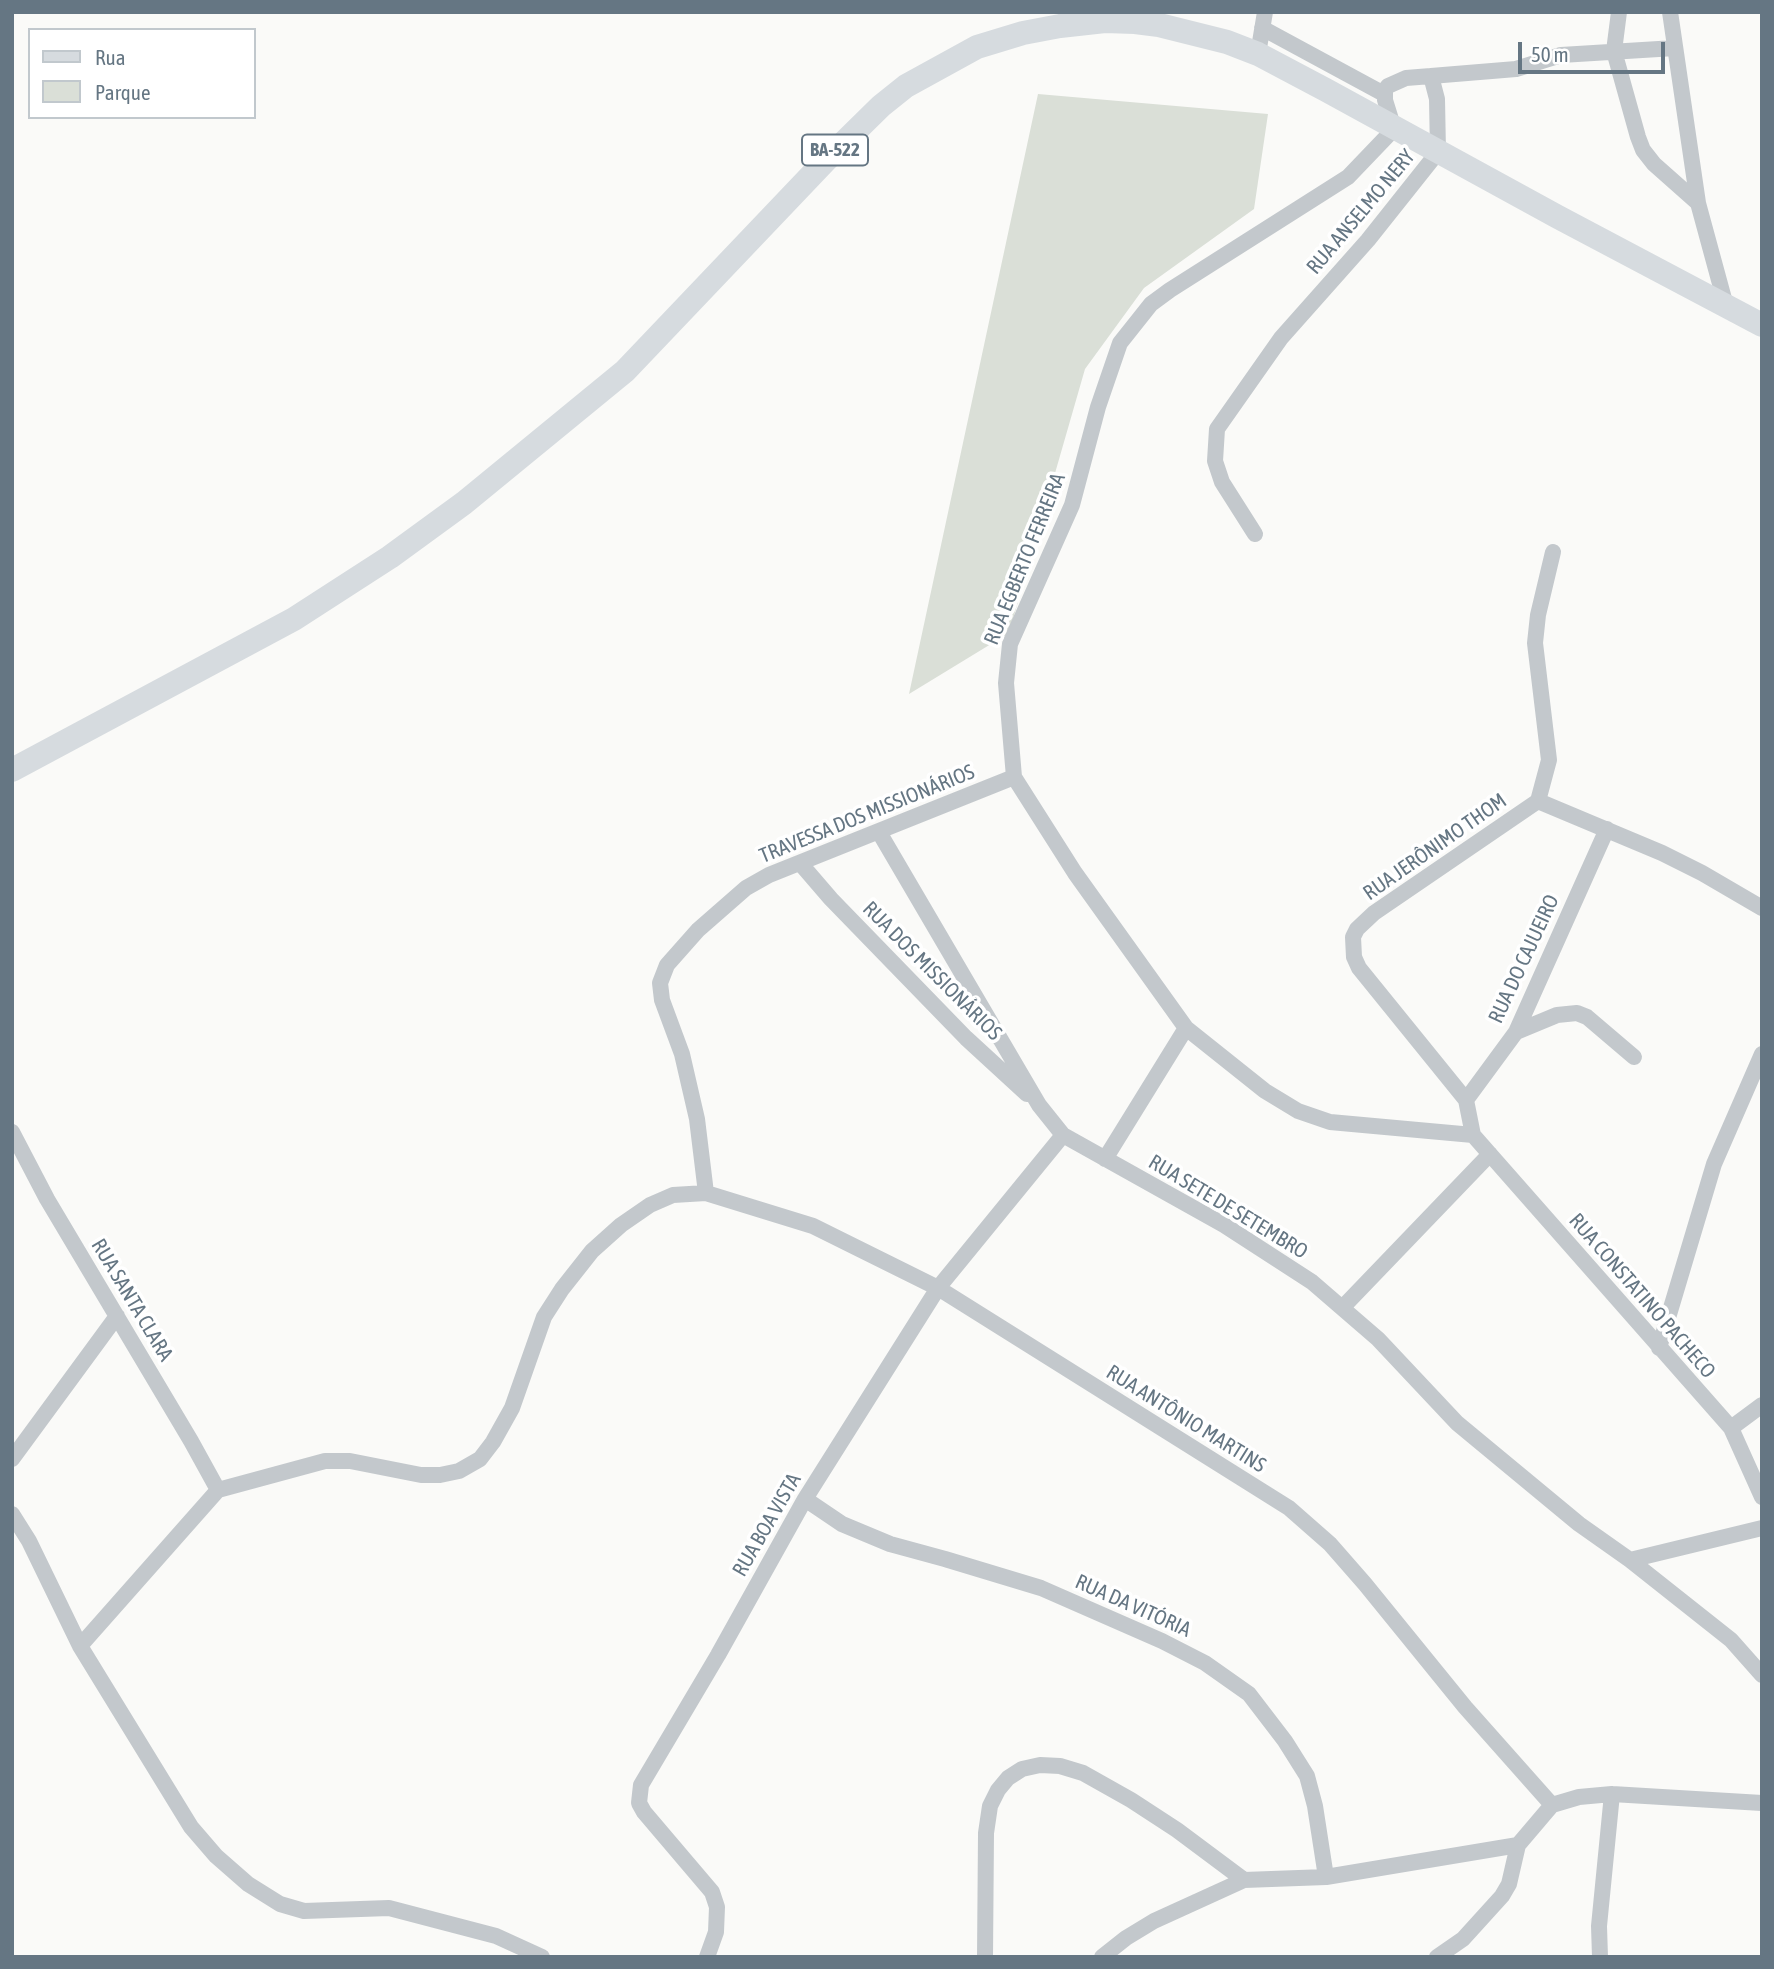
<!DOCTYPE html>
<html>
<head>
<meta charset="utf-8">
<style>
	body { margin:0 }
	#map { position:relative; width:1774px; height:1969px; overflow:hidden; background:#fafaf8; font-family:"Asap Condensed",sans-serif }
	canvas { display:block }
	.frame { position:absolute; inset:0; border:14px solid #657683; pointer-events:none }
	.legend { position:absolute; left:28px; top:28px; width:228px; height:91px; box-sizing:border-box; background:#fff; border:2px solid #c1c8cd; margin:0; padding:9px 12px; list-style:none; font-size:21px; color:#657683 }
	.legend li { display:flex; align-items:center; gap:14px; height:35px }
	.legend b { width:35px; border:2px solid #c1c8cd }
	.scale { position:absolute; left:1518px; top:42px; width:147px; height:32px; box-sizing:border-box; border:4px solid #657683; border-top:0; padding-left:9px; font-size:21px; line-height:24px; white-space:nowrap; color:#657683; -webkit-text-stroke:5px #fff; paint-order:stroke }
</style>
</head>
<body>
<div id="map">
<canvas width="1774" height="1969"></canvas>
<div class="frame"></div>
<ul class="legend">
<li><b style="height:9px;background:#d6dbdf"></b>Rua</li>
<li><b style="height:19px;background:#dadfd7"></b>Parque</li>
</ul>
<div class="scale">50 m</div>
</div>
<script>
const context = document.querySelector('canvas').getContext('2d');
context.lineJoin = 'round';
function fillPath(path, color) { context.fillStyle = color; context.fill(path, 'evenodd'); }
const toPath = rows => new Path2D(rows.map(r => 'M' + r).join(''));
function strokePath(path, color, width, dash) { context.strokeStyle = color; context.lineWidth = width; context.lineCap = dash ? 'butt' : 'round'; context.setLineDash(dash || []); context.stroke(path); }
function label(font, color, halo, rows, align = 'center') {
  context.font = font + ' "Asap Condensed",sans-serif'; context.lineWidth = 7; context.setLineDash([]); context.textBaseline = 'middle'; context.strokeStyle = halo; context.fillStyle = color; for (const [text, x, y, turn = 0] of rows) {
    context.save(); context.translate(x, y); context.rotate((+turn || 0) * Math.PI / 180); context.textAlign = isNaN(turn) ? turn : align; if (halo) context.strokeText(text, 0, 0); context.fillText(text, 0, 0); context.restore();
  }
}
fillPath(toPath([
	[1038,94,1268,114,1254,209,1144,288,1085,369,1009,633,909,694]
]), '#dadfd7');
strokePath(toPath([
	[1619,12,1614,51,1638,137,1643,150,1654,164,1698,203],
	[1670,12,1698,203,1726,306],
	[1262,28,1384,94],
	[1258,54,1265,12],
	[1431,76,1406,78,1388,86,1385,90,1385,100,1394,129,1348,177,1170,290,1151,304,1120,343,1098,407,1072,505,1010,644,1006,683,1014,777,1075,873,1186,1028,1265,1091,1298,1111,1330,1122,1473,1135],
	[1255,534,1222,482,1215,461,1217,429,1281,338,1368,240,1438,152,1437,99,1431,76,1516,69,1561,55,1675,48],
	[1538,801,1374,913,1357,929,1353,937,1354,957,1359,968,1466,1100,1473,1135,1731,1428,1762,1497],
	[1538,801,1549,760,1535,643,1538,615,1553,552],
	[1538,801,1662,853,1702,873,1762,908],
	[879,832,1039,1105,1063,1135,1224,1225,1312,1282,1378,1339,1457,1423,1579,1524,1630,1560,1731,1640,1762,1675],
	[800,863,831,899,966,1038,1027,1094],
	[1516,1032,1557,1015,1577,1013,1587,1017,1634,1057],
	[1466,1100,1516,1032,1607,829],
	[12,1132,47,1199,191,1441,218,1490],
	[1105,1159,1186,1028],
	[706,1193,697,1119,682,1054,662,1000,660,983,667,965,698,930,746,888,769,875,1014,777],
	[1343,1307,1490,1154],
	[1659,1348,1714,1164,1762,1054],
	[1731,1428,1762,1405],
	[12,1459,117,1316],
	[218,1490,325,1461,350,1461,421,1475,440,1475,459,1471,480,1459,493,1442,512,1408,544,1317,562,1289,592,1251,621,1225,650,1205,673,1195,706,1193,813,1226,938,1288,1289,1508,1330,1544,1365,1584,1465,1707,1552,1805],
	[805,1499,842,1524,890,1544,945,1559,1041,1588,1162,1641,1205,1663,1249,1694,1285,1741,1307,1776,1315,1806,1326,1877],
	[12,1514,29,1541,80,1646,191,1827,216,1856,248,1884,280,1904,304,1911,389,1908,496,1936,542,1957],
	[1630,1560,1762,1528],
	[80,1646,218,1490],
	[707,1957,716,1932,717,1907,712,1892,644,1812,639,1803,641,1785,718,1655,805,1499,938,1288,1063,1135],
	[985,1957,986,1833,990,1806,998,1790,1008,1778,1022,1769,1040,1765,1060,1766,1083,1773,1131,1800,1177,1830,1244,1880],
	[1102,1957,1126,1938,1154,1921,1244,1880,1326,1877,1518,1845,1552,1805,1579,1797,1612,1794,1762,1803],
	[1437,1957,1463,1939,1502,1896,1509,1884,1518,1845],
	[1600,1957,1599,1926,1612,1794]
]), '#c3c8cc', 16);
strokePath(toPath([
	[12,770,294,619,390,557,464,503,625,371,825,161,881,106,906,86,977,47,1023,33,1060,26,1105,21,1135,22,1159,25,1227,42,1258,54,1326,90,1558,217,1762,325]
]), '#d6dbdf', 24);
for (const [x, y, w] of [
	[835,150,66]
]) { const box = new Path2D(); box.roundRect(x - w / 2, y - 15.5, w, 31, 5); context.fillStyle = '#fff'; context.fill(box); strokePath(box, '#657683', 2); }
label('bold 19px', '#657683', null, [
	["BA-522",835,150]
]);
label('21px', '#657683', '#fff', [
	["RUA ANSELMO NERY",1361,212,-50],
	["RUA EGBERTO FERREIRA",1025,559,-68],
	["TRAVESSA DOS MISSIONÁRIOS",867,814,-22],
	["RUA JERÔNIMO THOM",1435,847,-35],
	["RUA DO CAJUEIRO",1524,959,-65],
	["RUA DOS MISSIONÁRIOS",932,971,45],
	["RUA SETE DE SETEMBRO",1228,1207,31],
	["RUA CONSTATINO PACHECO",1642,1296,49],
	["RUA SANTA CLARA",132,1300,59],
	["RUA ANTÔNIO MARTINS",1186,1419,32],
	["RUA BOA VISTA",767,1525,-60],
	["RUA DA VITÓRIA",1133,1606,24]
]);
</script>
</body>
</html>
